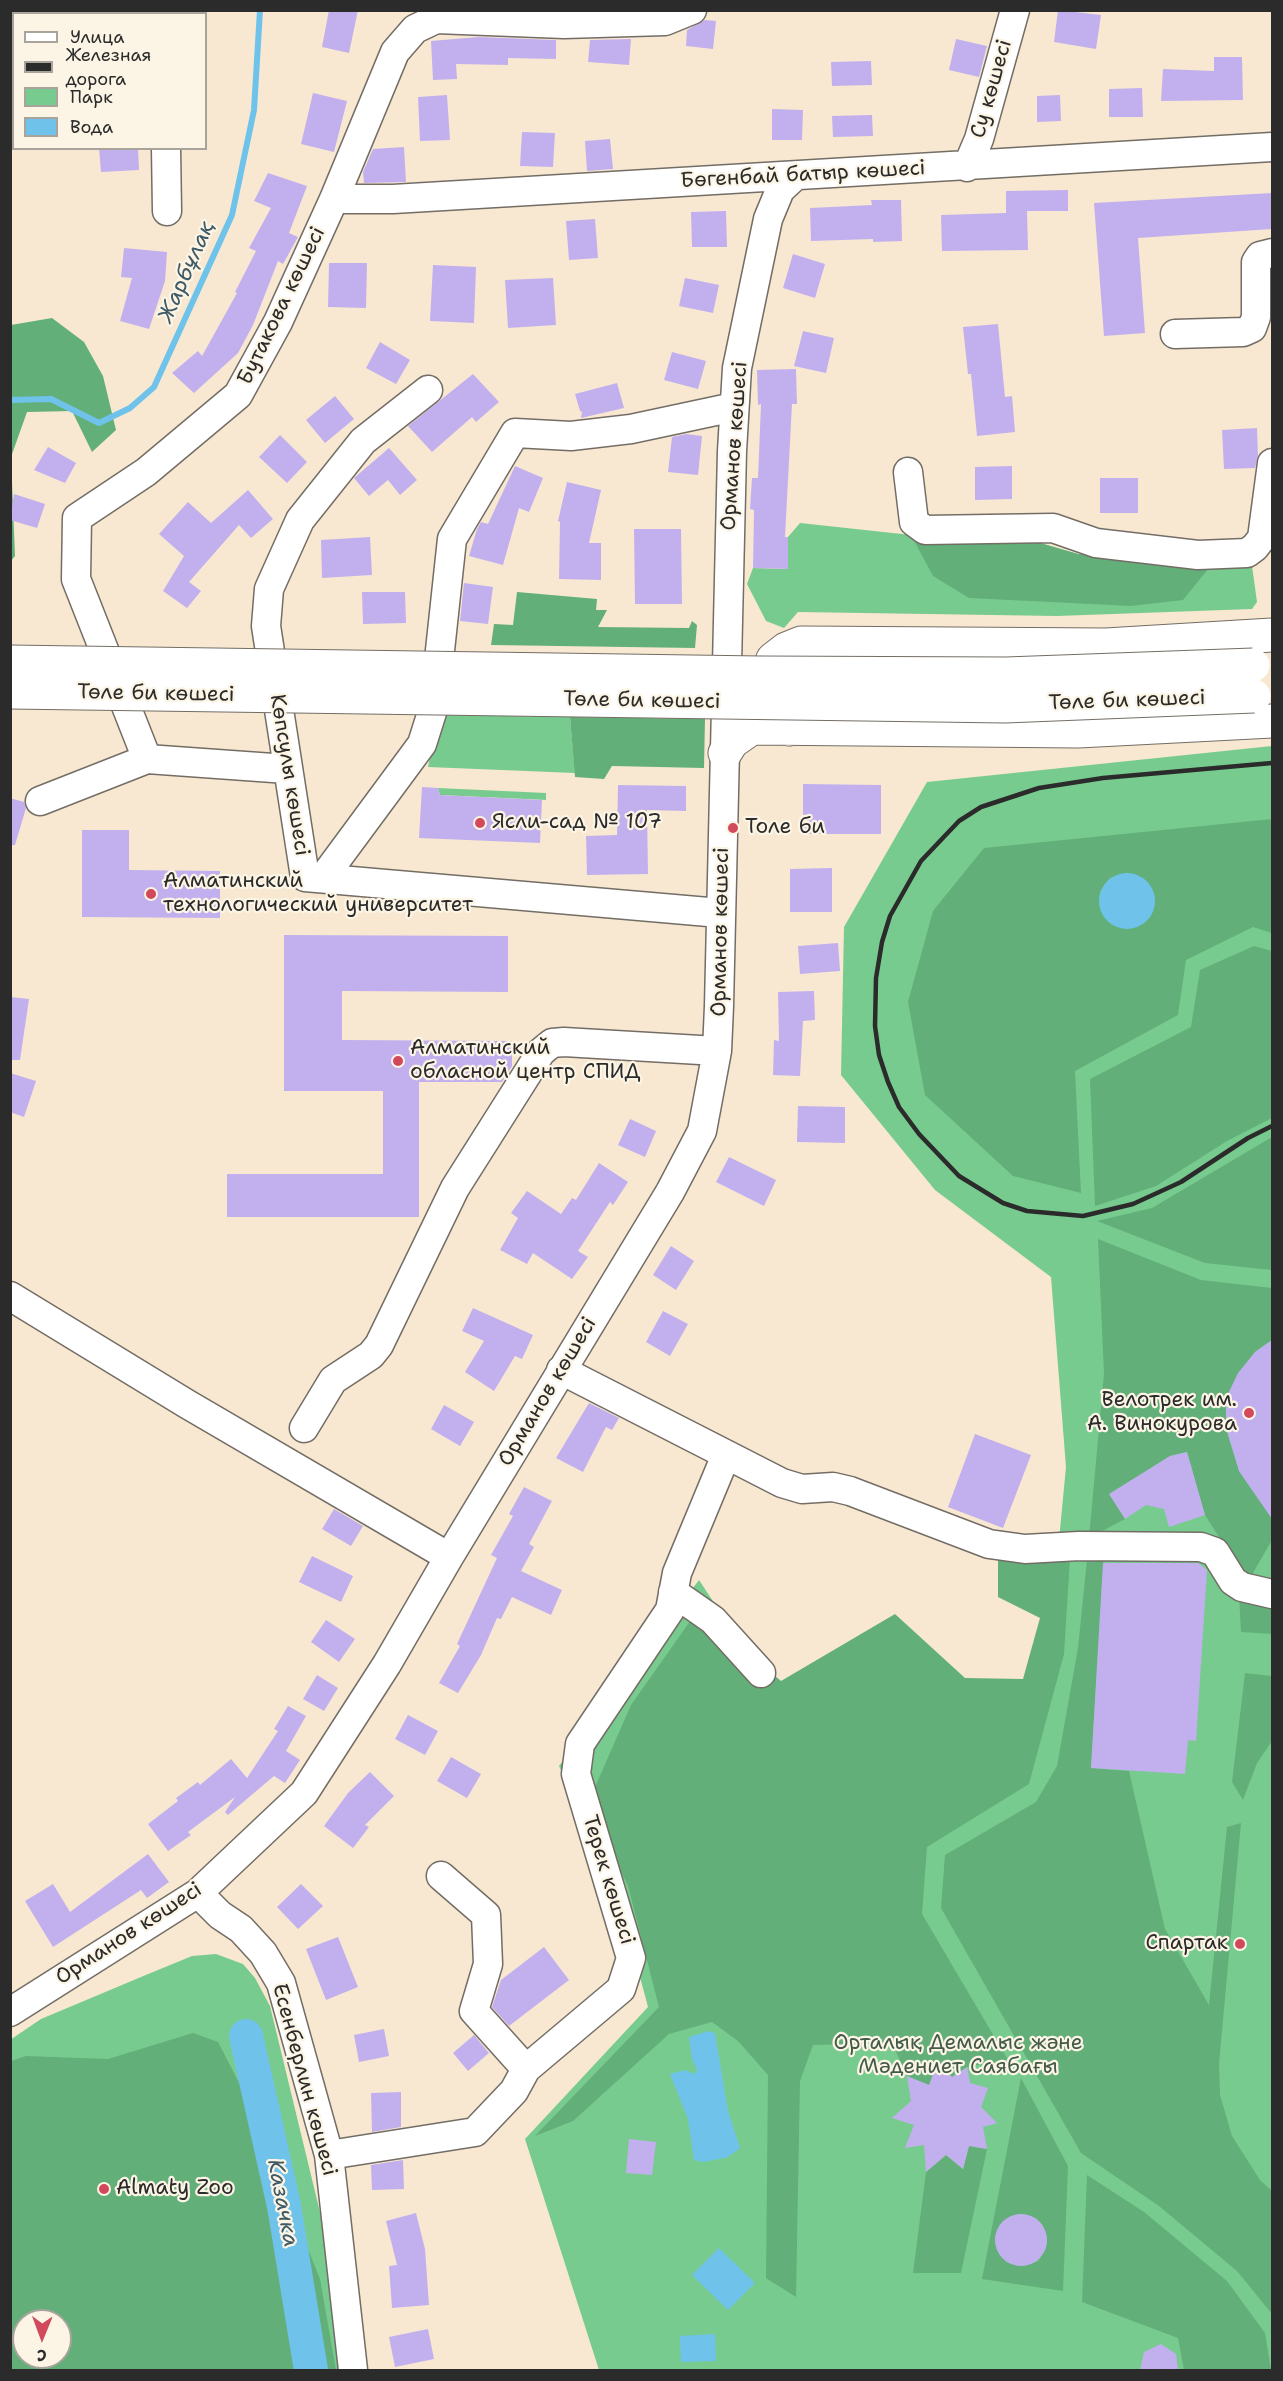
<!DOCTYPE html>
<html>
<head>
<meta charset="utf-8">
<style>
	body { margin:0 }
	#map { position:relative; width:1283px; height:2381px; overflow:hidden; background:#f8e8d1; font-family:"Shantell Sans",sans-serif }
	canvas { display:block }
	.frame { position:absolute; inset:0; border:12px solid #2b2b2b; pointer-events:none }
	.legend { position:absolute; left:12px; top:12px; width:195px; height:138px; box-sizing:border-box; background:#fcf5e5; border:2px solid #a8a49b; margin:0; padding:8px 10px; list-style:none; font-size:18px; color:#2b2b2b }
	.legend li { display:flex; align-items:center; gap:12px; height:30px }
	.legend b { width:30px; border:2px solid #a8a49b }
	.north { position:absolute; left:12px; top:2309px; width:60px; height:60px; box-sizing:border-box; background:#fcf5e5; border:2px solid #a8a49b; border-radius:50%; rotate:181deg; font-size:16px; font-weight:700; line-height:24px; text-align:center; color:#2b2b2b }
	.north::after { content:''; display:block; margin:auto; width:21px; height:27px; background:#d1495b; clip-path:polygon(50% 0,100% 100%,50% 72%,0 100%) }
</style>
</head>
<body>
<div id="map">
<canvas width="1283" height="2381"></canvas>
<div class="frame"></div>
<ul class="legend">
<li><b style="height:8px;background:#fff"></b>Улица</li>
<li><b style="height:8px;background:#2b2b2b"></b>Железная дорога</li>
<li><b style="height:16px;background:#78cb8e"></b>Парк</li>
<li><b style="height:16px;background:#6fc3eb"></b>Вода</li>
</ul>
<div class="north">С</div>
</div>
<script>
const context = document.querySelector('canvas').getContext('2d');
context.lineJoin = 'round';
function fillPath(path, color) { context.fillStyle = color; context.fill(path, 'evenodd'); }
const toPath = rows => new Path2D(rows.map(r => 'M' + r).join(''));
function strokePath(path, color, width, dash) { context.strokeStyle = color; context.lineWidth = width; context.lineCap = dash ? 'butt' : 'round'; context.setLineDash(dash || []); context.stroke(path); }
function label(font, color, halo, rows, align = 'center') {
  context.font = font + ' "Shantell Sans",sans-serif'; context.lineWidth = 4.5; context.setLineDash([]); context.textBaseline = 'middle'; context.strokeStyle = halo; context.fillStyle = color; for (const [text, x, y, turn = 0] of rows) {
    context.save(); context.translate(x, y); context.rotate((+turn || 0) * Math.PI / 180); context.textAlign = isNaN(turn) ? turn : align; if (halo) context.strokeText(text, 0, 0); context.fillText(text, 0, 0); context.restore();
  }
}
fillPath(toPath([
	[800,523,911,535,1016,536,1078,554,1142,560,1246,563,1252,566,1257,602,1252,609,1057,616,798,612,784,628,766,621,747,584,753,568,788,569,788,537],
	[439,715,570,717,575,773,428,767],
	[1272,746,1272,2370,599,2370,525,2139,648,2007,616,1887,559,1766,699,1580,777,1698,966,1690,1044,1696,1066,1467,1051,1277,935,1190,841,1075,844,927,927,782],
	[438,788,546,793,546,800,440,795],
	[216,1954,243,1964,255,1978,270,2006,326,2237,340,2370,11,2370,10,2040,41,2019,141,1977,192,1956],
	[24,2321,60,2321,60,2357,24,2357]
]), '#78cb8e');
fillPath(toPath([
	[52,318,84,342,103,376,116,430,92,452,72,411,27,412,11,457,15,556,11,561,11,325],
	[911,535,1016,536,1078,554,1212,564,1183,600,1131,606,969,598,933,576],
	[517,592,597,599,596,610,607,610,598,627,689,628,692,621,697,625,695,648,491,645,494,624,513,625],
	[570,717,705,719,704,768,612,766,604,779,575,777],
	[1272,819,1272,933,1253,927,1186,960,1178,1015,1075,1071,1081,1193,1013,1176,925,1095,908,1002,933,911,984,848],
	[1127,873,1137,875,1100,910,1100,892,1110,878],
	[1254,946,1272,951,1272,1118,1227,1141,1156,1186,1095,1206,1090,1079,1191,1027,1200,970],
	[1272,1137,1272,1270,1205,1263,1097,1221,1152,1208],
	[1098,1239,1201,1280,1272,1288,1272,1340,1255,1352,1226,1398,1226,1428,1239,1471,1262,1504,1272,1511,1272,1540,1250,1578,1243,1575,1205,1515,1187,1452,1170,1456,1110,1494,1125,1519,1089,1538,1104,1374],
	[1104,1555,1091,1768,1129,1771,1165,1929,1209,2005,1227,1827,1241,1823,1219,2064,1220,2095,1232,2136,1260,2180,1272,2191,1272,2314,1237,2271,1159,2206,1081,2153,941,1908,945,1855,1036,1802,1057,1766,1078,1648,1087,1560],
	[998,1557,1070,1559,1064,1654,1029,1784,927,1847,922,1914,1008,2060,967,2067,952,2077,929,2085,907,2076,892,2043,813,2045,800,2081,796,2297,766,2278,768,2075,738,2041,712,2022,669,2034,573,2121,535,2136,659,2007,628,1886,588,1803,631,1705,698,1610,781,1681,895,1614,965,1678,1023,1679,1040,1618,998,1597],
	[1239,1595,1272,1599,1272,1634,1241,1632],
	[1245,1673,1272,1676,1272,1741,1257,1763,1243,1800,1232,1782],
	[193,2033,218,2042,249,2102,320,2279,336,2370,11,2370,11,2061,26,2056,108,2059],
	[24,2321,60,2321,60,2357,24,2357],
	[1021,2078,1068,2166,1063,2291,982,2279],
	[1019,2214,1036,2218,1042,2225,1047,2240,1046,2248,1038,2261,1023,2266,1007,2262,1001,2256,996,2239,1003,2222],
	[969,2146,987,2149,961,2273,913,2273,926,2172,946,2155,963,2169],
	[1087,2175,1144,2212,1227,2281,1265,2333,1271,2370,1184,2370,1178,2338,1082,2302]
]), '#62af79');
fillPath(toPath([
	'1099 901a28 28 0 1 1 56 0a28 28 0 1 1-56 0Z',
	[708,2031,715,2033,728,2111,740,2148,728,2157,704,2162,694,2160,688,2119,670,2074,685,2070,694,2074,697,2070,692,2059,689,2037],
	[719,2248,755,2283,728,2310,692,2275],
	[715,2334,716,2361,681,2362,680,2336]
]), '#6fc3eb');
strokePath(toPath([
	[10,400,51,399,99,423,130,408,154,387,232,215,254,110,260,10]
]), '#6fc3eb', 6);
strokePath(toPath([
	[246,2036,284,2206,311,2370]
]), '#6fc3eb', 34);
fillPath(toPath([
	[329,10,358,10,349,53,322,47],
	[1058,10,1101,15,1096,49,1054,42],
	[705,20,716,21,713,49,686,46,687,30],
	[478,37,556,40,556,59,508,58,508,65,456,64,457,79,433,80,431,41],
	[631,39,629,65,588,62,590,40],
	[956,39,987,46,979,77,949,70],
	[1214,57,1242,57,1243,100,1161,101,1163,69,1214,71],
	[871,61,872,85,832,86,831,62],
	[1142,88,1143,117,1109,117,1109,89],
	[313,93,347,101,334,152,301,144],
	[447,95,450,140,420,141,418,97],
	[1060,95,1061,121,1037,122,1037,96],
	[772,109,803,110,802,140,772,140],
	[872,115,873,136,833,137,832,116],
	[522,132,555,133,553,167,520,166],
	[610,139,613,169,587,171,585,141],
	[404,147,406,182,364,183,363,172,373,149],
	[99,148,138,148,139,170,101,172],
	[268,173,307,186,289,233,298,237,283,264,278,261,253,325,238,353,194,393,172,373,198,351,202,356,237,293,235,292,256,251,249,248,271,208,254,201],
	[1068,190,1068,211,1027,211,1028,250,942,251,941,215,1006,213,1006,191],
	[1272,193,1272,229,1138,238,1145,333,1104,336,1094,203],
	[871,200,901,200,902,241,873,242,873,239,811,241,810,208,872,205],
	[726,211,727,247,692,247,691,212],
	[595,219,598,258,569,260,566,221],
	[124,248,167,252,165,281,149,329,120,321,132,278,121,277],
	[793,254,825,264,815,298,783,288],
	[329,263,367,263,366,308,328,307],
	[433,265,476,267,474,323,430,321],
	[553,278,556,325,508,328,505,280],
	[685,278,719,285,713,313,679,306],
	[998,324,1005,397,1012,396,1015,432,977,436,971,374,968,374,963,327],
	[803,331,834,338,826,373,794,366],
	[380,342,410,360,396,384,366,368],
	[672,352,706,361,698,389,664,380],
	[796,369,797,404,792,404,785,537,788,537,788,569,753,568,754,510,750,509,752,478,758,478,761,404,758,405,757,370],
	[473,374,499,402,476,422,472,417,432,452,408,426],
	[617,383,624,408,581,418,582,412,580,411,575,394],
	[335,396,354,419,325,443,306,420],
	[1257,428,1258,456,1255,468,1224,469,1222,430],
	[686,434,702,436,698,475,668,472,672,437],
	[280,435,307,462,287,483,259,457],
	[48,447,76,463,65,483,34,470],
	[389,448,417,480,400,495,388,480,369,496,354,478],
	[515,466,543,478,529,512,519,508,503,565,469,556,477,529,481,522,488,524],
	[1012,466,1012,499,975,500,975,467],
	[1100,478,1138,478,1138,513,1100,513],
	[567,482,601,490,589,543,601,543,601,580,559,579,560,522,558,521],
	[248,490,273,519,251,538,239,525,189,582,201,591,187,608,163,591,184,556,159,534,188,502,211,523],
	[14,494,45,504,37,528,10,520],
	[634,529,681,529,682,604,635,604],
	[370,537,372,575,322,578,321,540],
	[464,583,493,587,488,624,460,621],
	[362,592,405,592,406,623,363,624],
	[803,784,881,785,881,834,803,834],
	[618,785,686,786,686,811,647,810,648,874,587,875,586,836,617,835],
	[422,787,438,788,440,795,542,800,540,843,419,838],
	[10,798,24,802,26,808,15,845,10,845],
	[82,830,129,830,129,870,220,871,220,918,82,917],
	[832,868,832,912,790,912,790,869],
	[284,935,508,936,508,992,342,991,342,1040,512,1041,512,1066,502,1082,419,1082,419,1217,227,1217,227,1174,383,1174,383,1091,284,1091],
	[838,943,840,971,800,974,798,946],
	[814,991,815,1020,803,1021,800,1076,773,1075,774,1040,779,1041,778,992],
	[10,997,29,999,20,1060,10,1060],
	[10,1073,36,1081,24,1117,10,1112],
	[798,1106,845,1107,845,1143,797,1142],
	[630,1119,656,1131,645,1157,618,1145],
	[729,1157,776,1180,764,1206,716,1182],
	[599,1163,628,1182,613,1205,610,1202,578,1251,588,1257,572,1279,533,1253,527,1264,500,1250,518,1218,511,1213,527,1191,561,1214,572,1198,576,1200],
	[671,1246,694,1261,676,1290,653,1275],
	[473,1308,533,1335,522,1359,515,1356,494,1391,465,1372,484,1341,462,1331],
	[663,1311,688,1324,670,1356,646,1342],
	[1272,1340,1272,1519,1239,1471,1226,1428,1226,1398,1238,1373,1255,1352],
	[589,1403,619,1418,612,1430,606,1427,583,1472,556,1458],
	[444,1405,474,1422,460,1446,431,1429],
	[975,1434,1031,1455,1003,1528,948,1507],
	[1187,1452,1205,1515,1169,1527,1164,1509,1146,1505,1125,1519,1109,1494,1170,1456],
	[524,1487,552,1501,529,1544,534,1547,521,1571,562,1590,551,1615,512,1597,501,1619,497,1618,481,1655,458,1693,439,1683,460,1646,457,1644,497,1558,491,1555,513,1516,509,1514],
	[334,1509,363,1526,351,1546,322,1529],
	[312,1556,353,1576,341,1602,299,1582],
	[1103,1563,1198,1563,1207,1570,1196,1741,1188,1740,1185,1774,1091,1768],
	[326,1620,355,1639,339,1662,311,1642],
	[317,1675,338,1688,324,1711,303,1699],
	[288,1706,306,1716,286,1751,300,1760,285,1783,274,1776,228,1815,225,1812,235,1797,188,1832,191,1835,168,1851,148,1824,178,1801,176,1798,198,1782,200,1785,231,1759,247,1778,278,1731,274,1729],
	[408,1715,438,1731,425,1755,395,1739],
	[451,1757,481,1774,467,1798,437,1781],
	[370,1772,394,1796,365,1825,369,1827,353,1848,324,1826,348,1793],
	[148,1854,169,1882,147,1898,141,1890,53,1947,25,1901,53,1884,70,1912],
	[301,1884,323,1906,298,1929,277,1907],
	[338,1937,358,1987,326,2000,306,1949],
	[544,1947,569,1980,509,2026,492,2007,501,1980],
	[384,2029,389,2056,359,2062,354,2035],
	[474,2035,489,2053,468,2071,453,2053],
	[938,2061,952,2077,967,2067,970,2083,988,2088,981,2107,997,2123,983,2127,987,2149,969,2146,963,2169,946,2155,926,2172,924,2145,905,2148,914,2125,892,2118,911,2101,907,2076,929,2085],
	[401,2092,401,2127,372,2132,371,2093],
	[629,2139,656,2142,652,2175,626,2173],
	[403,2160,404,2189,372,2190,371,2165],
	[416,2213,425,2249,429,2305,392,2308,389,2266,397,2265,386,2221],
	'995 2240a26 26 0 1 1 52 0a26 26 0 1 1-52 0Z',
	[428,2329,434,2359,395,2367,389,2337],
	[1161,2344,1176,2354,1178,2370,1140,2370,1144,2352]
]), '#c2b0ee');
const minor = toPath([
	[167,14,167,10],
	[436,19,564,24,665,21,692,10],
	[166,148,167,211],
	[967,167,979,139,1015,10],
	[334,199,393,199,1272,147],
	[1175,334,1243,332,1252,328,1256,317,1256,262,1260,256,1272,253],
	[428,390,363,441,300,520,269,589,266,626,305,877,720,913],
	[908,472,914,522,925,530,1053,528,1096,543,1198,555,1247,553,1255,547,1262,538,1272,463],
	[147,759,76,579,77,518,146,472,238,395,278,322,334,199,395,52,415,29,436,19,440,10],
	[40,801,147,759,287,769],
	[323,878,422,744,434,706,452,539,515,433,571,436,631,429,734,407],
	[10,1296,187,1404,449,1557],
	[561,1370,782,1483,802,1489,833,1487,850,1491,989,1544,1025,1549,1079,1546,1201,1547,1215,1552,1233,1581,1242,1587,1272,1594],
	[304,1428,333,1380,371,1355,379,1345,455,1188,541,1052,552,1043,564,1042,717,1051],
	[673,1592,713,1620,761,1673],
	[441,1876,486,1915,488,1964,474,2011,526,2069],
	[198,1893,220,1915,241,1929,263,1953,281,1983,329,2155,353,2370],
	[10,2012,198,1893,304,1793,387,1664,449,1557,670,1192,702,1131,717,1051,719,1006,732,451,737,368,768,219,780,190,795,176],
	[329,2155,475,2132,514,2091,526,2069,621,1989,631,1958,576,1774,580,1744,670,1610,677,1573,726,1455]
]);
const major = toPath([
	[789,729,779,723,770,709,765,696,765,679,773,659,786,649,801,643,1106,645,1272,635],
	[725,753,732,742,752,728,1078,731,1272,721]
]);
strokePath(minor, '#736d65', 31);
strokePath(major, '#736d65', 35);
strokePath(minor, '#fff', 28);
strokePath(major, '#fff', 33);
strokePath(toPath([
	[1272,763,1103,778,1039,788,981,807,959,821,921,861,890,916,882,942,876,978,875,1026,879,1055,888,1082,899,1107,919,1134,959,1176,1003,1203,1027,1211,1083,1216,1133,1204,1181,1182,1248,1138,1272,1126]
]), '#2b2b2b', 4.5);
const majorBridge = toPath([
	[10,662,760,673,1006,674,1253,665],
	[10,692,1005,706,1254,696]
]);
strokePath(majorBridge, '#736d65', 35, []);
strokePath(majorBridge, '#fff', 33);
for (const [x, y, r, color] of [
	[480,823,6,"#d1495b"],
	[733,828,6,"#d1495b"],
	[151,894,6,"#d1495b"],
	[398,1061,6,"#d1495b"],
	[1249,1413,6,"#d1495b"],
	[1240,1944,6,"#d1495b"],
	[104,2189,6,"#d1495b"]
]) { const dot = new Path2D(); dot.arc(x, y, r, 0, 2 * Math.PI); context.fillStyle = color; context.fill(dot); strokePath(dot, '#fcf5e5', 2); }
label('21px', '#2b2b2b', '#fcf5e5', [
	["Су көшесі",992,89,-74],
	["Бөгенбай батыр көшесі",803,175,-3],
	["Бутакова көшесі",282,306,-64],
	["Орманов көшесі",735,446,-86],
	["Төле би көшесі",156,694,1],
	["Төле би көшесі",642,701,1],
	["Төле би көшесі",1127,701,-2],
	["Көпсулы көшесі",289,775,81],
	["Орманов көшесі",721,932,-89],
	["Орманов көшесі",548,1392,-59],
	["Терек көшесі",608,1880,73],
	["Орманов көшесі",129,1934,-33],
	["Есенберлин көшесі",304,2080,75]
]);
label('21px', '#2b2b2b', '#fcf5e5', [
	["Ясли-сад № 107",492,823],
	["Толе би",745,828],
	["Алматинский",163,882],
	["технологический университет",163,906],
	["Алматинский",410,1049],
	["обласной центр СПИД",410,1073],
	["Велотрек им.",1237,1401,"right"],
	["А. Винокурова",1237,1425,"right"],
	["Спартак",1228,1944,"right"],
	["Almaty Zoo",116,2189]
], 'left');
label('21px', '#425b49', '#fcf5e5', [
	["Орталық Демалыс және",958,2044],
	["Мәдениет Саябағы",958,2068]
]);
label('italic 22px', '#3f5965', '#fcf5e5', [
	["Жарбұлақ",187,272,-66],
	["Казачка",282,2203,79]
]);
</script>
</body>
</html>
